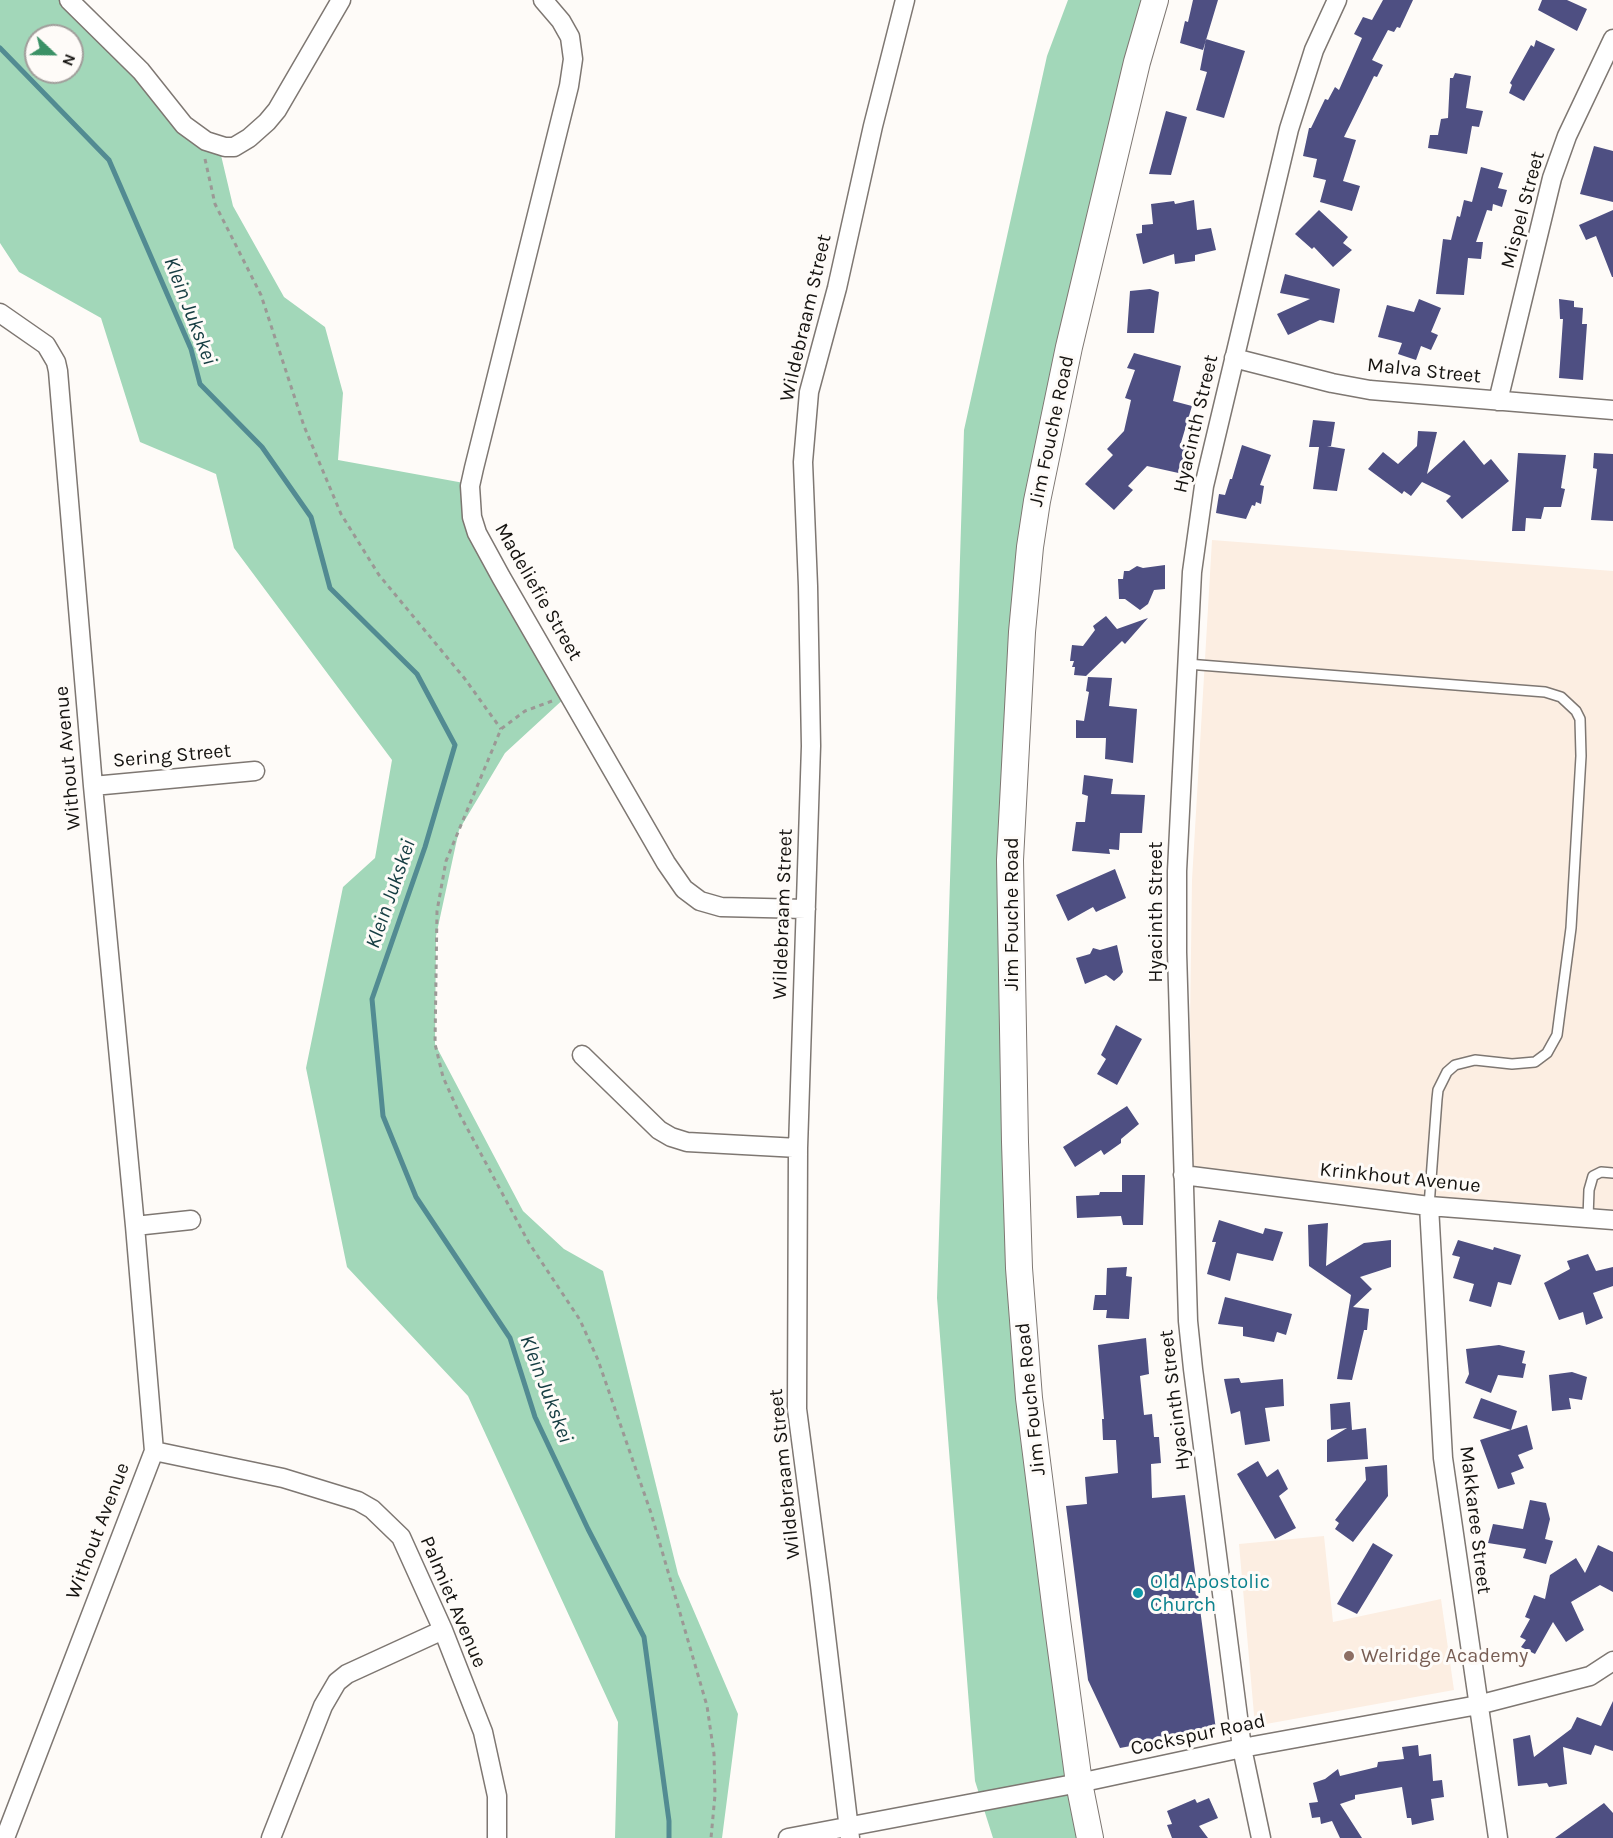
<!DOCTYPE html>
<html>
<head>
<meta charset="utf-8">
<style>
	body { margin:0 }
	#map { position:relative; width:1613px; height:1838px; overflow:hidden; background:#fefbf8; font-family:Karla,sans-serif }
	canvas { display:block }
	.north { position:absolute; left:24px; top:24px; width:60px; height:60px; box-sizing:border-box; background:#fefbf8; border:2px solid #a19e9b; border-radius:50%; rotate:112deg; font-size:16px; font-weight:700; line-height:24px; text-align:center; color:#151310 }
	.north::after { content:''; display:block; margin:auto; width:21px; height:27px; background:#3a9166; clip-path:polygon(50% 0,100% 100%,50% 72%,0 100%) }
</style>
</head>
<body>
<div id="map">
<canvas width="1613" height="1838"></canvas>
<div class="north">N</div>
</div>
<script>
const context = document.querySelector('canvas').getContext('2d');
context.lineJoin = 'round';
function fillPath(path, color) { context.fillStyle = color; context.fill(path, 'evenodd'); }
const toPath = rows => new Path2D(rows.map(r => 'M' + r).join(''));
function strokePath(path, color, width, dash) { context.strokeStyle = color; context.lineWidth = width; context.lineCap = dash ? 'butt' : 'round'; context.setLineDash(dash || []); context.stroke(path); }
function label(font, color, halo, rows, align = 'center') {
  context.font = font + ' Karla,sans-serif'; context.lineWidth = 6; context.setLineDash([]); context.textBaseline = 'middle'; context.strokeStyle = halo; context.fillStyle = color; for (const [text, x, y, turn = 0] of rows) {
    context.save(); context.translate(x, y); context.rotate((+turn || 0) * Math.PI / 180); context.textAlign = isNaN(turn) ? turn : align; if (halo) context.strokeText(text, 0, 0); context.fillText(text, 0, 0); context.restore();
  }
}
fillPath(toPath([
	[1212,540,1613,571,1613,1220,1206,1187,1193,1167,1190,1023,1192,880],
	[1324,1536,1333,1622,1441,1599,1454,1690,1255,1726,1239,1544]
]), '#fceee2');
fillPath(toPath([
	[0,0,67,0,220,151,233,206,284,297,325,327,343,393,338,460,475,485,474,508,568,695,505,753,459,830,436,936,435,1044,523,1211,564,1249,603,1271,678,1574,738,1714,722,1838,615,1838,618,1722,468,1396,347,1267,306,1068,343,887,375,858,392,760,234,548,216,474,140,442,101,318,19,272,0,243],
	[36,36,72,36,72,72,36,72],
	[1068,0,1153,0,1035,507,1010,1148,1089,1838,993,1838,975,1781,937,1298,964,430,1047,56]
]), '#a2d7b9');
strokePath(toPath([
	[0,48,109,160,191,349,200,384,262,447,311,517,330,588,417,674,455,745,425,847,372,999,383,1116,416,1197,510,1338,535,1417,588,1529,644,1637,669,1821,669,1838]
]), '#528b92', 5);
fillPath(toPath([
	[1193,0,1218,0,1203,50,1180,43,1185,21,1188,22],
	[1383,0,1413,0,1400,28,1397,27,1394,32,1388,30,1372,60,1383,65,1377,77,1374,76,1344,137,1356,140,1343,181,1360,186,1352,211,1320,202,1326,180,1313,177,1317,159,1303,156,1309,128,1311,128,1325,99,1328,100,1335,87,1339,90,1362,38,1354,34,1363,17,1372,20],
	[1542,0,1567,0,1587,9,1577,31,1538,10],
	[1206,39,1245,51,1224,118,1196,110,1207,72,1200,70],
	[1536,40,1555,49,1524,101,1509,93,1512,85,1510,83,1531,45,1534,47],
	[1455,73,1471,76,1466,108,1483,111,1479,127,1472,126,1467,154,1428,148,1430,135,1438,135,1441,119,1448,118,1450,78,1453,78],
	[1166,111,1187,117,1171,175,1149,174],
	[1594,146,1613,151,1613,202,1580,194],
	[1481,167,1503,173,1498,188,1507,190,1502,207,1493,204,1492,211,1487,210,1476,242,1483,242,1481,259,1468,258,1464,295,1436,294,1443,239,1451,240,1457,216,1460,217,1464,200,1472,202],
	[1194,200,1197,230,1211,228,1216,250,1195,255,1195,261,1175,264,1174,254,1143,264,1136,234,1142,233,1142,225,1153,224,1151,204,1174,201,1175,204],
	[1319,210,1348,237,1343,243,1352,250,1333,267,1314,247,1312,249,1295,234],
	[1613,210,1613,277,1612,277,1596,236,1586,240,1579,225],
	[1285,274,1340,289,1334,323,1320,320,1288,335,1277,314,1310,299,1280,293],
	[1150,289,1159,292,1154,333,1127,333,1130,291],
	[1419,299,1441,308,1431,332,1438,335,1431,350,1421,346,1416,360,1398,354,1402,343,1378,337,1387,305,1414,312],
	[1559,299,1574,301,1574,307,1583,308,1582,324,1587,324,1583,380,1559,378,1563,319,1560,319],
	[1134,353,1181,366,1173,401,1192,406,1180,446,1190,448,1183,474,1147,466,1128,486,1133,490,1114,510,1085,484,1113,455,1107,449,1124,431,1131,400,1125,398,1135,370,1127,368],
	[1313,420,1335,422,1331,446,1327,446,1345,449,1337,491,1313,489,1319,447,1309,447],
	[1418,431,1437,432,1427,474,1464,440,1484,465,1491,459,1509,481,1462,519,1446,501,1451,496,1422,482,1411,496,1404,491,1402,494,1368,469,1383,452,1398,464,1417,446],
	[1242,445,1271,455,1260,485,1264,486,1261,504,1256,502,1255,506,1252,505,1246,519,1216,513,1219,494,1225,495,1230,479,1232,479],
	[1518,453,1566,455,1561,488,1565,489,1561,507,1544,507,1541,519,1526,518,1525,531,1512,531],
	[1594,453,1613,454,1613,521,1591,520,1597,469,1593,468],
	[1165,565,1165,589,1154,590,1148,604,1140,610,1125,599,1119,599,1118,579,1123,579,1124,571,1129,571,1137,566,1143,568],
	[1106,616,1117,629,1148,618,1125,644,1122,641,1086,676,1074,675,1075,667,1072,667,1074,661,1070,661,1072,645,1083,646,1095,630,1093,626],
	[1088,677,1112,678,1109,706,1137,709,1133,763,1105,759,1106,738,1076,738,1076,720,1084,721,1089,692,1086,691],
	[1084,775,1113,779,1111,794,1145,795,1142,833,1120,833,1119,850,1109,849,1110,854,1072,851,1076,822,1085,822,1088,796,1082,794],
	[1115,869,1126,898,1096,912,1093,907,1068,921,1056,895],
	[1117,945,1123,972,1120,976,1114,981,1106,975,1085,984,1076,958,1090,954,1093,948,1100,950],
	[1116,1025,1142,1039,1117,1085,1097,1074,1106,1059,1101,1055],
	[1127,1106,1139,1124,1121,1139,1121,1143,1104,1155,1101,1150,1075,1167,1063,1147],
	[1122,1175,1145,1175,1143,1225,1123,1225,1121,1216,1077,1218,1076,1196,1099,1195,1100,1192,1122,1192],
	[1219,1220,1263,1234,1265,1228,1283,1232,1273,1261,1237,1253,1230,1281,1207,1274,1216,1242,1212,1242],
	[1328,1223,1326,1266,1364,1243,1391,1240,1391,1267,1360,1277,1372,1289,1353,1307,1369,1309,1367,1330,1364,1330,1352,1380,1337,1379,1351,1295,1309,1266,1308,1225],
	[1458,1240,1493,1250,1494,1247,1521,1255,1511,1285,1498,1282,1491,1307,1469,1301,1474,1284,1453,1278,1460,1257,1452,1255],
	[1588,1254,1596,1271,1613,1267,1613,1286,1593,1293,1603,1318,1586,1325,1583,1312,1559,1320,1544,1283,1570,1269,1567,1261],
	[1127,1267,1126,1276,1132,1277,1129,1319,1106,1318,1107,1310,1093,1310,1095,1295,1106,1295,1107,1268],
	[1225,1297,1292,1314,1286,1335,1277,1332,1274,1342,1243,1336,1243,1327,1218,1324],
	[1146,1338,1149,1374,1140,1376,1144,1415,1152,1414,1154,1437,1159,1437,1161,1463,1151,1464,1152,1498,1185,1495,1216,1730,1120,1748,1088,1680,1066,1506,1087,1504,1085,1477,1118,1473,1116,1440,1103,1440,1102,1419,1104,1419,1098,1345],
	[1499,1345,1525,1351,1522,1363,1526,1364,1523,1378,1498,1375,1491,1393,1465,1383,1469,1374,1466,1349],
	[1572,1372,1587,1377,1582,1400,1569,1398,1571,1409,1552,1411,1549,1375],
	[1239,1378,1241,1383,1283,1379,1284,1406,1265,1408,1270,1441,1245,1445,1240,1411,1231,1414,1224,1379],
	[1481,1398,1517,1411,1511,1430,1527,1425,1533,1449,1518,1455,1524,1468,1511,1473,1515,1484,1498,1489,1480,1440,1511,1430,1473,1418],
	[1350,1402,1352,1430,1366,1428,1368,1459,1327,1462,1327,1440,1347,1428,1331,1430,1330,1404],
	[1258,1461,1267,1477,1278,1469,1288,1489,1279,1496,1296,1528,1275,1539,1237,1474],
	[1387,1465,1388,1496,1353,1542,1335,1529,1339,1523,1335,1520,1366,1480,1365,1467],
	[1530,1500,1546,1503,1550,1519,1545,1539,1553,1541,1546,1564,1523,1558,1526,1549,1488,1543,1493,1524,1523,1529],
	[1373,1543,1393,1555,1357,1614,1337,1604],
	[1598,1545,1613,1552,1613,1592,1600,1585,1571,1602,1584,1630,1566,1642,1553,1622,1535,1654,1521,1647,1526,1640,1520,1637,1530,1619,1525,1617,1534,1595,1545,1599,1550,1575,1576,1558,1585,1573],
	[1613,1701,1613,1751,1595,1745,1591,1755,1563,1747,1567,1784,1549,1787,1547,1783,1518,1786,1513,1739,1530,1735,1534,1757,1571,1729,1577,1717,1601,1726],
	[1418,1745,1419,1756,1431,1754,1433,1781,1442,1780,1444,1797,1431,1799,1434,1820,1412,1825,1411,1818,1407,1818,1402,1787,1355,1795,1355,1799,1340,1804,1362,1838,1340,1838,1332,1821,1321,1824,1320,1817,1312,1818,1309,1803,1318,1802,1313,1783,1325,1779,1338,1769,1340,1776,1377,1767,1378,1762,1404,1759,1402,1747],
	[1209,1798,1218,1818,1199,1826,1208,1838,1172,1838,1167,1825,1172,1824,1167,1811,1195,1799,1197,1803],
	[1604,1803,1613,1813,1613,1838,1555,1838]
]), '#4e4f82');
const lane = toPath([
	[1187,664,1545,692,1561,697,1576,711,1580,719,1581,756,1571,928,1557,1035,1547,1053,1535,1062,1512,1064,1475,1060,1455,1065,1447,1072,1438,1090,1437,1099,1429,1206],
	[1588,1218,1589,1190,1593,1176,1601,1172,1613,1173]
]);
const street = toPath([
	[69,0,141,71,184,125,206,141,225,147,234,147,249,138,267,122,277,110,341,0],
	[543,0,561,21,570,37,573,59,569,86,474,468,470,486,472,517,477,533,501,577,666,863,684,889,700,901,721,907,806,909],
	[0,313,46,345,56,362,58,371,93,786,135,1226,154,1451,5,1838],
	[1234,358,1332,383,1370,390,1613,410],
	[1498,401,1552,178,1567,136,1613,39],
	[93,786,255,771],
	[582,1055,659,1130,671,1137,687,1142,798,1148],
	[1183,1175,1429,1206,1613,1220],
	[1429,1206,1443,1458,1498,1838],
	[135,1226,191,1220],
	[154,1451,283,1478,358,1501,372,1509,401,1537,443,1630,483,1732,497,1796,497,1838],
	[271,1838,323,1706,337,1682,347,1674,443,1630],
	[788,1838,1079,1783,1242,1748,1478,1705,1590,1676,1613,1661],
	[850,1838,820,1585,797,1409,798,1148,811,746,808,586,803,462,809,392,837,288,873,126,905,0],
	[1261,1838,1242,1748,1193,1369,1188,1321,1177,952,1177,871,1192,572,1204,486,1289,129,1314,50,1337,0]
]);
const secondary = toPath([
	[1090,1838,1079,1783,1057,1620,1029,1398,1019,1268,1015,1142,1010,860,1022,632,1030,547,1037,501,1069,347,1137,62,1155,0]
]);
strokePath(lane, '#7e7772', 12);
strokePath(street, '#7e7772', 21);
strokePath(secondary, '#7e7772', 28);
strokePath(toPath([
	[205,159,215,204,261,295,304,426,341,514,379,575,465,679,501,729],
	[552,701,525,711,501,729,446,861,437,911,435,1044,443,1077,460,1115,529,1243,580,1320,598,1360,651,1513,707,1706,714,1754,715,1795,711,1838]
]), '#9b9895', 3, [4.5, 4.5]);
strokePath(lane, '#fff', 9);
strokePath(street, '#fff', 18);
strokePath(secondary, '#fff', 26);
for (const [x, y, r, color] of [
	[1138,1593,6,"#0f9aa8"],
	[1349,1656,6,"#8d6e63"]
]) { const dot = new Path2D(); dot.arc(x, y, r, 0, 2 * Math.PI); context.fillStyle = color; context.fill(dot); strokePath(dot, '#fefbf8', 2); }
label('20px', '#151310', '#fefbf8', [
	["Mispel Street",1523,210,-75],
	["Wildebraam Street",806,318,-77],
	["Malva Street",1424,371,6],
	["Hyacinth Street",1196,424,-77],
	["Jim Fouche Road",1052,431,-78],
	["Madeliefie Street",538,592,60],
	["Sering Street",172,756,-5],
	["Without Avenue",68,758,-95],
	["Hyacinth Street",1156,912,-90],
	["Wildebraam Street",783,914,-88],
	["Jim Fouche Road",1012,914,-90],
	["Krinkhout Avenue",1400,1178,6],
	["Jim Fouche Road",1031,1399,-96],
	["Hyacinth Street",1175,1400,-97],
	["Wildebraam Street",785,1474,-96],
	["Makkaree Street",1475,1520,83],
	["Without Avenue",98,1531,-69],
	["Palmiet Avenue",453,1602,67],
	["Cockspur Road",1198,1735,-12]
]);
label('20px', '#0d838f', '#fefbf8', [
	["Old Apostolic",1150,1582],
	["Church",1150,1605]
], 'left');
label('20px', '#785e54', '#fefbf8', [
	["Welridge Academy",1361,1656]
], 'left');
label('italic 21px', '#143c41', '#fefbf8', [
	["Klein Jukskei",190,311,69],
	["Klein Jukskei",391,894,-71],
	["Klein Jukskei",546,1389,69]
]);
</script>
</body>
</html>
